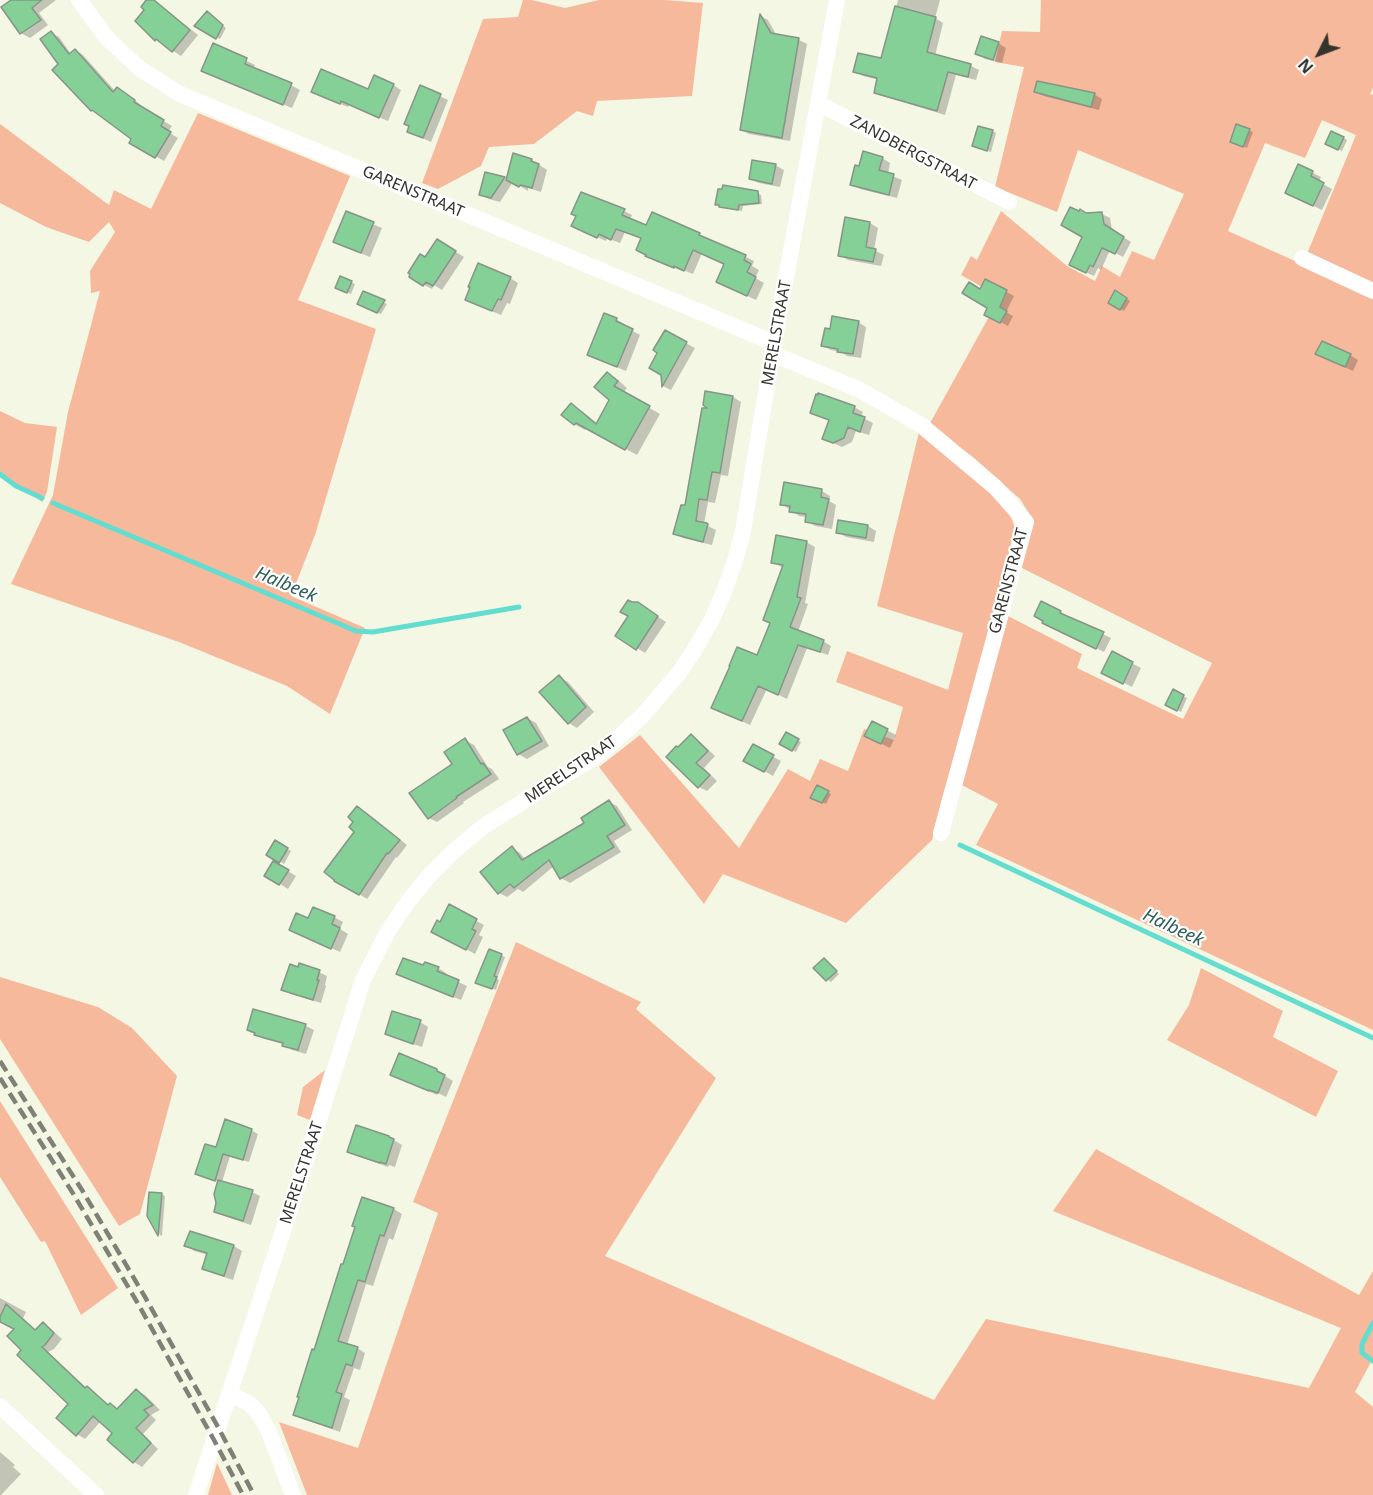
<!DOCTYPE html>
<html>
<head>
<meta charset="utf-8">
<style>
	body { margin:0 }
	#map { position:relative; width:1373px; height:1495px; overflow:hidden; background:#f3f7e4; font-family:"Noto Sans",sans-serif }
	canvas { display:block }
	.north { position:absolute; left:1289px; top:24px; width:60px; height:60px; -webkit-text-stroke:4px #fff; paint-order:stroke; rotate:228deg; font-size:16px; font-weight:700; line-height:24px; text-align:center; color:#33342d }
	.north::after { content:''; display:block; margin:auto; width:21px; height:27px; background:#33342d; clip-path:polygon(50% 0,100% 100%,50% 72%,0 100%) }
</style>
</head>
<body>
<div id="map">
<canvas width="1373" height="1495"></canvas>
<div class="north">N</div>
</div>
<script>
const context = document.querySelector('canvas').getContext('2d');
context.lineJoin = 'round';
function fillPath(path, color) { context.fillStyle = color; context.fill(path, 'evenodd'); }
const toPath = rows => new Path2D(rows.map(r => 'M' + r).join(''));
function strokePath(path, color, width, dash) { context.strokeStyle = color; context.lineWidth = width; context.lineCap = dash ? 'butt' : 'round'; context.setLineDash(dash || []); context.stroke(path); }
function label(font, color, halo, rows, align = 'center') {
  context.font = font + ' "Noto Sans",sans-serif'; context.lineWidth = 4.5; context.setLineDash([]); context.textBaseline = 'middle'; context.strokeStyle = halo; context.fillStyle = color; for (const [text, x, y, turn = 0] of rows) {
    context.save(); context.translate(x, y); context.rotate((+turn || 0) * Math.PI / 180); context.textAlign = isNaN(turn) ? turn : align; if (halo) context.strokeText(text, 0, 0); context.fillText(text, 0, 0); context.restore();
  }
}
fillPath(toPath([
	[523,0,532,0,565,8,599,0,665,0,703,3,692,96,597,101,593,116,577,111,534,144,489,147,481,166,438,189,422,183,483,19,518,17],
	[1041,0,1373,0,1373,88,1370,94,1373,95,1373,284,1307,254,1356,135,1322,120,1305,158,1265,143,1228,231,1373,296,1373,1030,976,845,998,804,960,784,1006,615,1082,654,1077,668,1183,719,1212,663,1020,567,1030,515,1020,499,973,457,929,425,1000,297,961,275,971,256,977,260,1001,211,1067,266,1095,281,1102,266,1120,277,1132,251,1154,260,1184,194,1078,150,1057,212,995,187,1024,67,995,62,1002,31,1040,32],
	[198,113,350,176,298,300,376,329,315,535,291,596,365,628,330,714,287,686,179,642,11,584,53,495,68,412,100,291,91,293,90,271,115,232,109,222,89,242,46,227,0,203,0,124,109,205,114,190,151,209],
	[0,411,25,423,57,427,47,492,42,502,0,473],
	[919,432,1007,506,1015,528,987,641,942,799,932,840,846,923,723,874,704,904,599,767,640,735,739,848,788,769,810,781,820,759,848,771,864,729,894,740,903,707,836,682,847,651,948,690,963,633,877,606],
	[516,942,641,1002,636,1009,716,1078,605,1256,934,1400,986,1319,1309,1388,1341,1328,1053,1211,1096,1149,1359,1295,1373,1271,1373,1358,1355,1392,1373,1407,1373,1495,307,1495,279,1422,358,1448,438,1213,413,1202],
	[1201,968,1283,1011,1273,1037,1338,1071,1316,1117,1167,1040,1189,1005],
	[0,977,98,1007,132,1028,177,1076,140,1214,119,1226,0,1039],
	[325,1070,310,1120,297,1115,303,1087],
	[0,1101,118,1288,81,1315,45,1241,41,1242,0,1177],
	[217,1463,232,1495,208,1495]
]), '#f7b99c');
fillPath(toPath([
	[13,0,56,0,39,13,48,25,30,38,21,33,4,7],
	[148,0,154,0,158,3,198,35,181,56,155,39,146,10],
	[898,0,940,0,935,18,943,23,935,56,971,66,979,70,976,80,956,75,945,115,883,96,875,92,879,80,863,76,855,71,882,60],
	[211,15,226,28,220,39,196,26],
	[761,16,768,20,777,36,799,40,807,44,790,141,749,134,741,130],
	[51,33,59,37,71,54,75,50,83,55,116,92,126,93,142,106,141,108,172,126,168,132,178,138,164,161,131,142,133,139,60,64],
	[998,43,1006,48,1002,63,985,59,977,54],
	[214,45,255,65,253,69,291,85,300,90,292,108,211,75],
	[393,85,401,90,388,121,349,105,348,107,321,96,369,91],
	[1036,92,1094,94,1102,99,1099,110,1044,96],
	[440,96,448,100,431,142,409,132],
	[1237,126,1253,132,1247,148,1235,143],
	[992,131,996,133,991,152,977,148],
	[1344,138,1347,140,1342,151,1327,144],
	[514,155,532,160,547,170,541,192,528,188,528,191,513,182,500,202,489,199,481,195,486,174,507,180],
	[882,158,890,163,888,174,902,180,897,198,860,189,852,184,860,168],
	[775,165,784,170,780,187,759,183,750,179],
	[1299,166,1321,177,1319,182,1332,189,1322,210,1295,197],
	[757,193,761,195,762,204,743,206,742,211,724,208,717,204],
	[624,211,632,215,630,220,647,227,699,234,754,261,752,266,759,270,755,278,764,283,756,300,726,286,726,264,702,253,693,274,683,270,682,271,656,260,642,239,625,232,620,243,607,238,606,241,581,230],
	[347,213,382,228,370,257,343,246],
	[1086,214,1102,214,1110,218,1112,230,1131,242,1123,257,1110,250,1101,270,1098,268,1094,276,1078,269],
	[870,223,878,228,874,250,884,255,881,266,848,260,840,255],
	[446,246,464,257,442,290,434,285,432,289,424,285,426,259],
	[510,278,518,283,510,304,507,303,501,315,475,304],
	[986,281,1014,296,1006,312,1013,316,1008,326,986,314,989,307,980,291],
	[351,282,355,284,351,294,341,289],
	[1116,292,1130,301,1124,311,1110,302],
	[364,293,387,304,381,314,362,306],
	[616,319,624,324,624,326,640,335,626,371,597,359],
	[858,322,866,327,861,358,847,356,841,352,831,350,823,346],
	[665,332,695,348,671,390,663,386,659,352],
	[1317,354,1350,355,1358,360,1353,371],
	[607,374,618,380,627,388,623,393,660,414,637,455,587,428,585,430,574,424,571,405,582,411,598,424,611,400],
	[706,393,733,397,741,402,728,476,721,475,715,503,708,502,704,524,716,530,712,545,683,538,675,533,686,506,712,409],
	[854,407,863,412,861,417,873,423,869,435,856,431,852,442,842,447,824,439,830,421,812,413],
	[822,491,830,496,829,501,836,505,832,529,815,526,806,521,807,517,799,516,782,504],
	[868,526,876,531,874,542,846,537,838,532],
	[806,542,815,547,805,603,808,604,798,632,823,641,831,646,828,655,807,648,787,699,767,689,750,725,721,712,758,657,772,623,784,568,773,563],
	[1042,603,1061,612,1069,617,1068,618,1111,638,1104,652,1052,627],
	[646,609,666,622,645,653,637,648],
	[1113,653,1141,668,1132,687,1112,677],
	[559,677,568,682,594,712,577,728,569,723],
	[1173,691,1187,698,1181,712,1167,704],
	[527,718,536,723,549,746,527,759,518,754],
	[873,723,896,735,890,748,874,740],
	[786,734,801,742,796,752,781,743],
	[691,736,699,741,715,756,704,768,717,781,707,791,699,787,679,749],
	[465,740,474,745,488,767,492,769,499,779,463,802,464,803,437,822,429,818],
	[753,746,781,761,773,776,745,760],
	[817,787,831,794,826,804,812,797],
	[609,802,617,806,632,830,614,841,621,852,570,883,561,878,554,866,523,892,518,889,507,897,499,893,512,848,520,853,526,860,586,824],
	[358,808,366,812,407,845,397,858,396,857,367,899,336,880,356,831,355,821],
	[275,842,291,851,284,864,268,854],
	[274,863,296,876,288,889,266,875],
	[450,907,484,925,479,935,483,937,475,954,441,936,441,924],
	[334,917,343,922,340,929,348,934,340,952,299,934,309,920],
	[489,950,505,957,497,979,499,980,496,990,480,984],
	[824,959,839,974,831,982,815,968],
	[424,967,438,968,446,973,445,976,467,986,461,1000,406,978],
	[298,968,319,972,327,976,325,985,326,986,321,1003,291,994,283,990],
	[254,1011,306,1026,314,1030,306,1054,292,1050,283,1044,264,1039,248,1030],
	[420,1022,428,1027,422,1047,395,1038,386,1034],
	[437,1071,453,1081,446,1097,438,1093,437,1095,400,1079],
	[251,1130,258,1134,249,1162,230,1156,222,1182,252,1192,260,1196,251,1225,224,1216,215,1211,219,1182,204,1177,197,1174,217,1149],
	[389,1137,402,1145,395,1167,389,1165,388,1167,357,1156,349,1151],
	[161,1194,165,1196,162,1236,160,1235,148,1216],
	[363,1199,394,1209,402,1214,393,1240,389,1238,373,1286,366,1284,347,1345,357,1348,365,1353,360,1370,354,1368,344,1397,350,1400,340,1432,303,1419,295,1414,357,1227],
	[186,1246,234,1246,242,1251,233,1280,212,1273,204,1269,208,1255,194,1251],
	[0,1298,26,1312,23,1318,37,1331,43,1324,51,1329,62,1339,54,1349,48,1352,88,1389,95,1393,109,1406,110,1405,119,1410,137,1391,145,1395,160,1410,151,1415,156,1420,143,1434,158,1449,142,1467,134,1462,114,1433,101,1421,85,1439,77,1434,71,1404,23,1350,16,1329,0,1321],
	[0,1452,15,1465,13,1467,21,1474,1,1495,0,1495]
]), '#0003');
strokePath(toPath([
	[0,474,16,486,42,498],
	[53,503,356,631,373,632,519,607],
	[960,845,1373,1038],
	[1373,1323,1362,1344,1362,1353,1373,1361]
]), '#63ddcf', 5);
const building = toPath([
	[11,0,42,0,32,8,41,20,20,34,1,7,11,0],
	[146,0,154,0,190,30,172,52,156,39,155,41,135,21,144,10,141,7,146,0],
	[895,6,936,17,927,52,971,64,968,77,948,72,937,111,874,93,877,78,853,72,858,53,881,58,895,6],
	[207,11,223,25,216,39,194,26,207,11],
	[760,14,771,33,799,38,782,138,740,130,760,14],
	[51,31,69,54,75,49,113,92,117,87,135,100,134,102,164,120,161,126,171,132,155,158,129,143,131,139,92,110,91,111,52,70,58,64,40,39,51,31],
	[981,36,999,42,993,60,975,54,981,36],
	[213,43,247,58,245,64,292,83,283,105,201,71,213,43],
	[321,69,368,89,374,75,394,84,379,118,341,101,340,104,311,92,321,69],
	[1037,81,1095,93,1091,107,1034,92,1037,81],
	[420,85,441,94,423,138,407,132,409,126,404,124,420,85],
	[1236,124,1250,129,1243,147,1230,142,1236,124],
	[978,126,993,130,987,151,972,146,978,126],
	[1331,131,1344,137,1338,150,1325,144,1331,131],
	[863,151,883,157,879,170,894,174,889,195,850,185,855,165,859,166,863,151],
	[513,153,532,159,531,161,539,164,532,188,520,185,519,187,506,180,513,153],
	[752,160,776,164,772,184,749,179,752,160],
	[1298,164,1313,171,1311,176,1324,183,1313,206,1285,193,1298,164],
	[485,172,505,177,491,198,479,195,485,172],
	[723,185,758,191,759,203,739,205,738,210,719,207,719,205,715,205,718,189,722,189,723,185],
	[581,192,625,209,622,215,646,225,652,212,700,233,699,235,746,255,744,260,751,264,747,272,756,277,747,296,716,282,724,264,693,250,684,271,674,266,674,268,645,256,646,255,636,250,641,238,616,229,611,240,599,234,597,238,571,226,576,216,571,214,581,192],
	[1070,207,1079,211,1080,209,1086,213,1102,212,1104,224,1124,237,1115,254,1102,248,1093,267,1090,265,1086,273,1069,265,1082,237,1061,225,1070,207],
	[346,211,374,222,361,253,333,242,346,211],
	[845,217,870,222,866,247,876,249,873,262,838,256,845,217],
	[437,239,456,251,433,286,426,282,423,286,409,277,410,274,408,273,420,254,425,257,437,239],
	[478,263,511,277,501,300,498,299,492,311,465,300,470,287,468,287,478,263],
	[340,276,352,281,347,293,335,288,340,276],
	[985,279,1007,290,1000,307,1007,311,1000,323,984,315,987,308,962,293,969,282,980,289,985,279],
	[1115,290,1127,298,1120,310,1108,303,1115,290],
	[363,291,385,300,377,313,357,304,363,291],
	[604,313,617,318,616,321,633,329,617,367,587,355,604,313],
	[832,316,859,321,853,354,837,352,838,349,821,346,825,328,830,329,832,316],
	[665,330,687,342,662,387,661,375,649,368,657,353,653,350,665,330],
	[1322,341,1351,354,1345,367,1315,354,1322,341],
	[607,372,618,381,614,386,650,406,625,450,576,423,574,425,561,415,571,403,596,424,609,400,594,387,607,372],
	[705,391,733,396,720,473,712,472,707,500,699,499,696,521,707,523,708,524,703,542,673,534,681,505,685,505,702,408,707,408,703,405,705,391],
	[818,393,855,406,853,413,865,417,860,432,848,427,844,438,833,443,822,439,829,420,810,413,816,394,818,395,818,393],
	[784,482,822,489,821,497,829,499,823,525,805,522,806,514,789,512,790,506,780,505,784,482],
	[838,520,868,525,866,538,836,533,838,520],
	[776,535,807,541,797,597,801,598,790,627,824,640,820,652,798,645,778,695,758,686,742,721,711,708,730,666,729,666,737,647,757,655,770,623,763,620,783,565,771,563,776,535],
	[628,600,632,602,638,602,658,616,636,650,615,636,628,616,620,612,628,600],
	[1041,601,1061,611,1060,613,1104,632,1096,649,1042,623,1043,621,1034,616,1041,601],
	[1112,651,1133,662,1123,684,1101,673,1112,651],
	[559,675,586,707,568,724,539,692,559,675],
	[1173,689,1184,695,1177,711,1165,705,1173,689],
	[527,717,542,741,517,755,503,730,527,717],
	[872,721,888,729,881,744,864,736,872,721],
	[786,732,799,739,792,751,779,744,786,732],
	[691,734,708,751,696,763,710,775,698,788,666,757,676,746,678,747,691,734],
	[465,738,481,764,483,763,491,774,456,797,457,798,428,819,409,793,452,764,444,752,465,738],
	[753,744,774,755,764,772,743,761,753,744],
	[817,785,829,791,822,803,810,798,817,785],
	[609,800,625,825,607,836,614,847,560,879,549,860,514,888,510,884,498,894,480,872,512,846,522,860,584,823,581,818,609,800],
	[357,806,400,840,388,854,387,853,359,895,334,881,334,880,324,872,354,832,349,827,353,822,348,817,357,806],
	[275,840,288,848,279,863,266,855,275,840],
	[273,861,289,870,279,885,264,876,273,861],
	[449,904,477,919,472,929,476,931,466,950,431,932,437,920,440,922,449,904],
	[313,907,335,916,332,924,340,928,331,949,289,930,296,913,308,918,313,907],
	[489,949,502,954,494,976,497,977,492,989,475,983,489,949],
	[403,958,423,965,425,962,439,967,437,971,459,980,453,997,396,974,403,958],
	[824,958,837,971,826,981,813,968,824,958],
	[299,963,320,970,317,980,319,980,313,1000,281,990,290,964,298,967,299,963],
	[253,1009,306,1024,298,1050,282,1046,283,1043,254,1035,255,1033,247,1030,253,1009],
	[392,1011,421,1020,413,1044,385,1034,392,1011],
	[399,1053,437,1069,437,1071,445,1075,438,1093,429,1090,429,1091,390,1075,399,1053],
	[225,1119,252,1129,243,1160,223,1154,215,1181,195,1174,205,1144,216,1147,225,1119],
	[356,1125,389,1136,389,1137,394,1139,386,1164,380,1162,380,1163,347,1152,356,1125],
	[218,1180,253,1190,243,1221,214,1212,216,1203,214,1194,218,1180],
	[149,1192,162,1193,158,1236,147,1216,149,1192],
	[362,1197,394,1208,384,1236,380,1235,365,1282,358,1280,338,1341,358,1347,352,1366,346,1364,336,1392,342,1394,332,1428,293,1415,299,1397,297,1397,312,1349,314,1350,341,1264,343,1264,355,1227,352,1226,362,1197],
	[190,1231,234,1245,224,1276,202,1269,207,1253,184,1246,190,1231],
	[6,1304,35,1330,43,1322,54,1333,45,1345,42,1347,85,1388,87,1386,108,1405,110,1403,117,1409,136,1389,153,1405,144,1410,149,1415,136,1428,151,1443,133,1463,107,1440,112,1433,93,1416,76,1436,56,1418,68,1404,17,1355,21,1350,7,1336,14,1329,0,1322,0,1317,6,1304]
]);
fillPath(building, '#85d096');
strokePath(building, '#869588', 1.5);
strokePath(toPath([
	[79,0,106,37,140,69,180,94,774,343],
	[818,103,1009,202],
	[1302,258,1373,291],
	[773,354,860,390,921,425,995,487,1026,522,941,833],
	[229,1394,249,1403,260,1415,269,1432,293,1495],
	[0,1406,96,1495],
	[196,1495,306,1161,363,980,388,931,409,900,429,876,455,850,484,826,601,753,642,716,679,673,695,649,711,621,723,594,735,561,743,531,774,343,837,0]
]), '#fff', 16);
strokePath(toPath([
	[0,1061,82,1190,145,1297,218,1427,254,1495],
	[0,1078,74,1195,137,1302,214,1440,243,1495]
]), '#7f8176', 4.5, [12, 6]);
label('16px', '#33342d', '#fff', [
	["ZANDBERGSTRAAT",913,153,28],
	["GARENSTRAAT",413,192,23],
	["MERELSTRAAT",777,333,-80],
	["GARENSTRAAT",1009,581,-75],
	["MERELSTRAAT",571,770,-34],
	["MERELSTRAAT",302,1173,-72]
]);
label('italic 18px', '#2a5e57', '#fff', [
	["Halbeek",286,585,23],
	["Halbeek",1173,928,25]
]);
</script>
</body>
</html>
